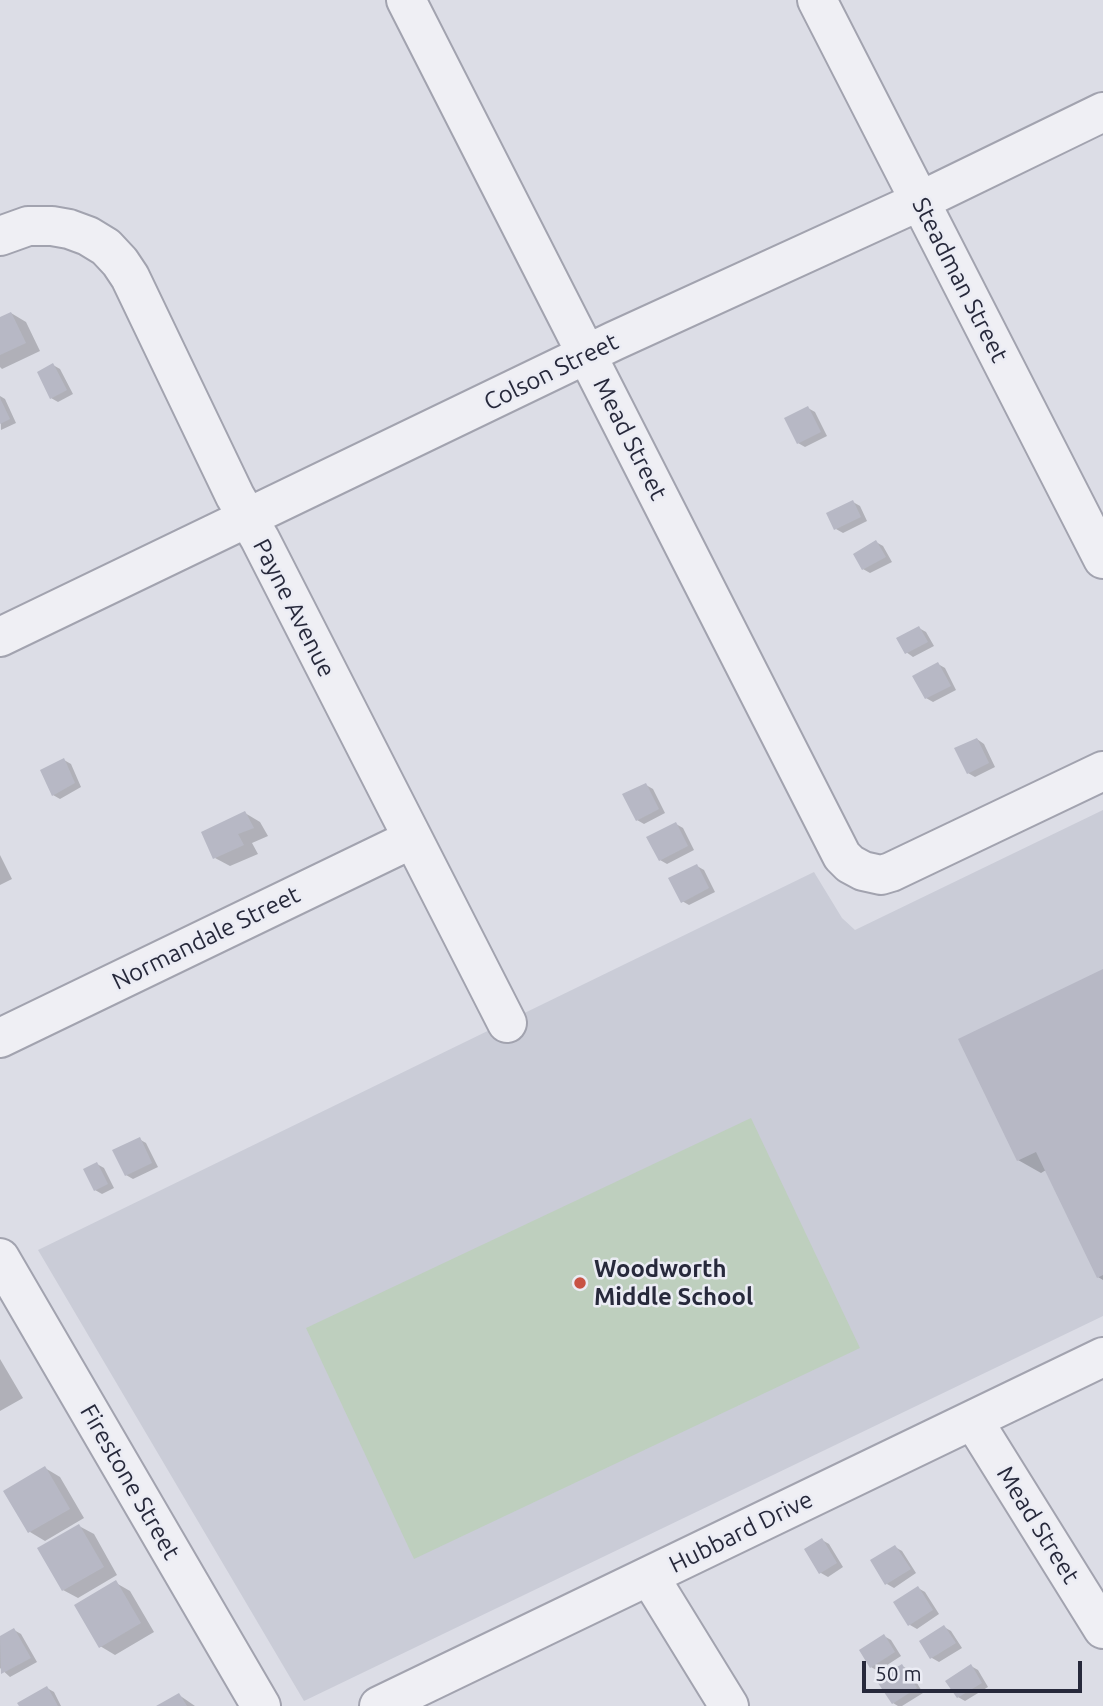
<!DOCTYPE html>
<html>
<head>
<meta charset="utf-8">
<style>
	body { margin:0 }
	#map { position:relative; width:1103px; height:1706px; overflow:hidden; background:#dcdde6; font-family:Ubuntu,sans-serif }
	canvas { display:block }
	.scale { position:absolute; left:862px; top:1661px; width:220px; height:32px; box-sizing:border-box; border:4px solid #27293b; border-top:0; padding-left:9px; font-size:21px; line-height:24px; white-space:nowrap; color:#27293b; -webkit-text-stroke:5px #ebecf4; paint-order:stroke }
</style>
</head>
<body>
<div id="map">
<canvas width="1103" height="1706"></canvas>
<div class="scale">50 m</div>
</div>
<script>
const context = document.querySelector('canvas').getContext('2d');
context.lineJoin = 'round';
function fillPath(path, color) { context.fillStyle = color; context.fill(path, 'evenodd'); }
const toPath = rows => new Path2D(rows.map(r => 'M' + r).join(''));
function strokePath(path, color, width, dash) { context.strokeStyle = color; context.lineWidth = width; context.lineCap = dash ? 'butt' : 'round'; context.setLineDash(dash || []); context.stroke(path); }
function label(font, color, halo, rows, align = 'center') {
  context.font = font + ' Ubuntu,sans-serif'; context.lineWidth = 5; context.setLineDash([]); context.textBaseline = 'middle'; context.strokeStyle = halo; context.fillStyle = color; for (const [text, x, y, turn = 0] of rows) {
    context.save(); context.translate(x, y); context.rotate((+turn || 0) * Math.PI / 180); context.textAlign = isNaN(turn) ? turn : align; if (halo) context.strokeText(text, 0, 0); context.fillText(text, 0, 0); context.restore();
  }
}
fillPath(toPath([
	[1103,810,1103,1316,304,1701,38,1250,814,872,842,918,855,930]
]), '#caccd7');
fillPath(toPath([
	[751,1118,860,1348,414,1559,306,1328]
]), '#becfbe');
fillPath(toPath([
	[11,313,26,322,40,351,2,369,0,367,0,318],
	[53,365,60,369,73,394,58,402,51,398],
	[0,396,5,399,16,423,1,430],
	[808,408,815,412,827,436,805,447,798,443],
	[853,502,860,506,867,521,843,533,836,529],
	[876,542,883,546,892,562,870,573,863,569],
	[919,628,926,632,934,646,913,657,906,652],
	[938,664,945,668,956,690,933,702,926,698],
	[977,739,984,744,995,767,975,777,968,773],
	[64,760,71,764,81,787,60,799,53,795],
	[646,785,653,789,665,813,644,824,637,820],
	[245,813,260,822,268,836,252,843,258,854,230,866,215,858],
	[676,824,683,828,694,850,667,864,660,860],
	[0,855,12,879,0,885],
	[697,866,704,870,715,892,689,905,682,901],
	[1103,971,1103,1280,1098,1277,1046,1170,1041,1173,1018,1160],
	[139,1139,146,1143,158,1167,133,1179,126,1175],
	[97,1164,104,1168,114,1188,102,1194,95,1190],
	[0,1359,23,1398,0,1411],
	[45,1468,60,1477,84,1518,45,1541,30,1532],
	[79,1526,94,1534,117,1575,78,1598,63,1590],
	[822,1540,829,1544,843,1567,828,1577,821,1573],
	[895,1547,902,1551,916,1573,894,1588,887,1584],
	[116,1583,130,1591,154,1632,115,1655,100,1646],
	[918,1588,925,1592,939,1614,917,1629,910,1625],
	[944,1627,951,1631,962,1648,939,1662,932,1658,921,1642],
	[14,1630,21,1634,37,1662,10,1677,0,1668,0,1638],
	[884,1636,891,1640,901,1656,878,1671,871,1667],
	[902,1666,909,1670,923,1693,902,1706,898,1706,893,1703],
	[971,1666,978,1670,988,1687,965,1701,958,1697],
	[47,1688,54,1692,61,1706,21,1706],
	[179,1695,195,1706,159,1706]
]), '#0003');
fillPath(toPath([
	[11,312,26,343,0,355,0,317],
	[53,363,67,390,50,399,37,372],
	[0,398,10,419,0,424],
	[808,406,821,432,797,444,784,418],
	[853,500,861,517,834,530,826,513],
	[876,540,886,557,862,570,853,554],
	[919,626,928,642,905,654,896,638],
	[938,662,951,686,925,699,912,676],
	[977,738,989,763,967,774,954,748],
	[64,758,75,783,52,796,40,770],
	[646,783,659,809,636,821,622,794],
	[245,811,254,828,238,834,244,845,213,859,201,832],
	[676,822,688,846,659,861,646,837],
	[697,864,709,888,681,903,668,878],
	[1103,969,1103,1275,1097,1278,1036,1152,1017,1161,958,1039],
	[140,1137,152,1163,125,1176,112,1150],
	[97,1162,108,1184,94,1191,83,1169],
	[45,1466,70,1509,28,1533,3,1491],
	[79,1524,104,1567,62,1591,37,1548],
	[822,1538,837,1563,819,1574,804,1549],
	[895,1545,911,1569,885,1585,870,1560],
	[116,1580,141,1623,99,1648,74,1605],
	[918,1586,933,1610,908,1626,893,1602],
	[944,1625,956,1643,930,1659,919,1641],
	[14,1628,31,1658,1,1674,0,1636],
	[884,1634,895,1652,870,1668,859,1650],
	[902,1664,917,1688,892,1704,876,1680],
	[971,1664,982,1683,957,1698,945,1681],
	[47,1686,58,1706,19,1706,17,1703],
	[179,1693,187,1706,156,1706]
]), '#b7b8c5');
const minor = toPath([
	[406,0,842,856,850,864,863,871,881,875,891,872,1103,771],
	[817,0,1103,559],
	[0,236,28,226,52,226,69,229,88,236,106,247,120,262,130,277,235,496,260,539,507,1023],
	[0,637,614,341,920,201,1103,112],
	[0,1038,412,839],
	[0,1258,261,1706],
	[973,1420,1103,1629],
	[649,1576,729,1706],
	[379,1706,1103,1357]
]);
strokePath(minor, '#a2a3af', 42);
strokePath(minor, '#efeff4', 38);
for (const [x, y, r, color] of [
	[580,1283,7,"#c85344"]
]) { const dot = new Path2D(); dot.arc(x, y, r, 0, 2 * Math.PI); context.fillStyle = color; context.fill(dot); strokePath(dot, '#ebecf4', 2.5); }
label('24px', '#27293b', '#ebecf4', [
	["Steadman Street",960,280,63],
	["Colson Street",551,372,-26],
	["Mead Street",630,439,63],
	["Payne Avenue",294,608,63],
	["Normandale Street",206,938,-26],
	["Firestone Street",130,1482,60],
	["Mead Street",1038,1525,58],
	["Hubbard Drive",741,1532,-26]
]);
label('bold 24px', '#27293b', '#ebecf4', [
	["Woodworth",594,1269],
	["Middle School",594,1297]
], 'left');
</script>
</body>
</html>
